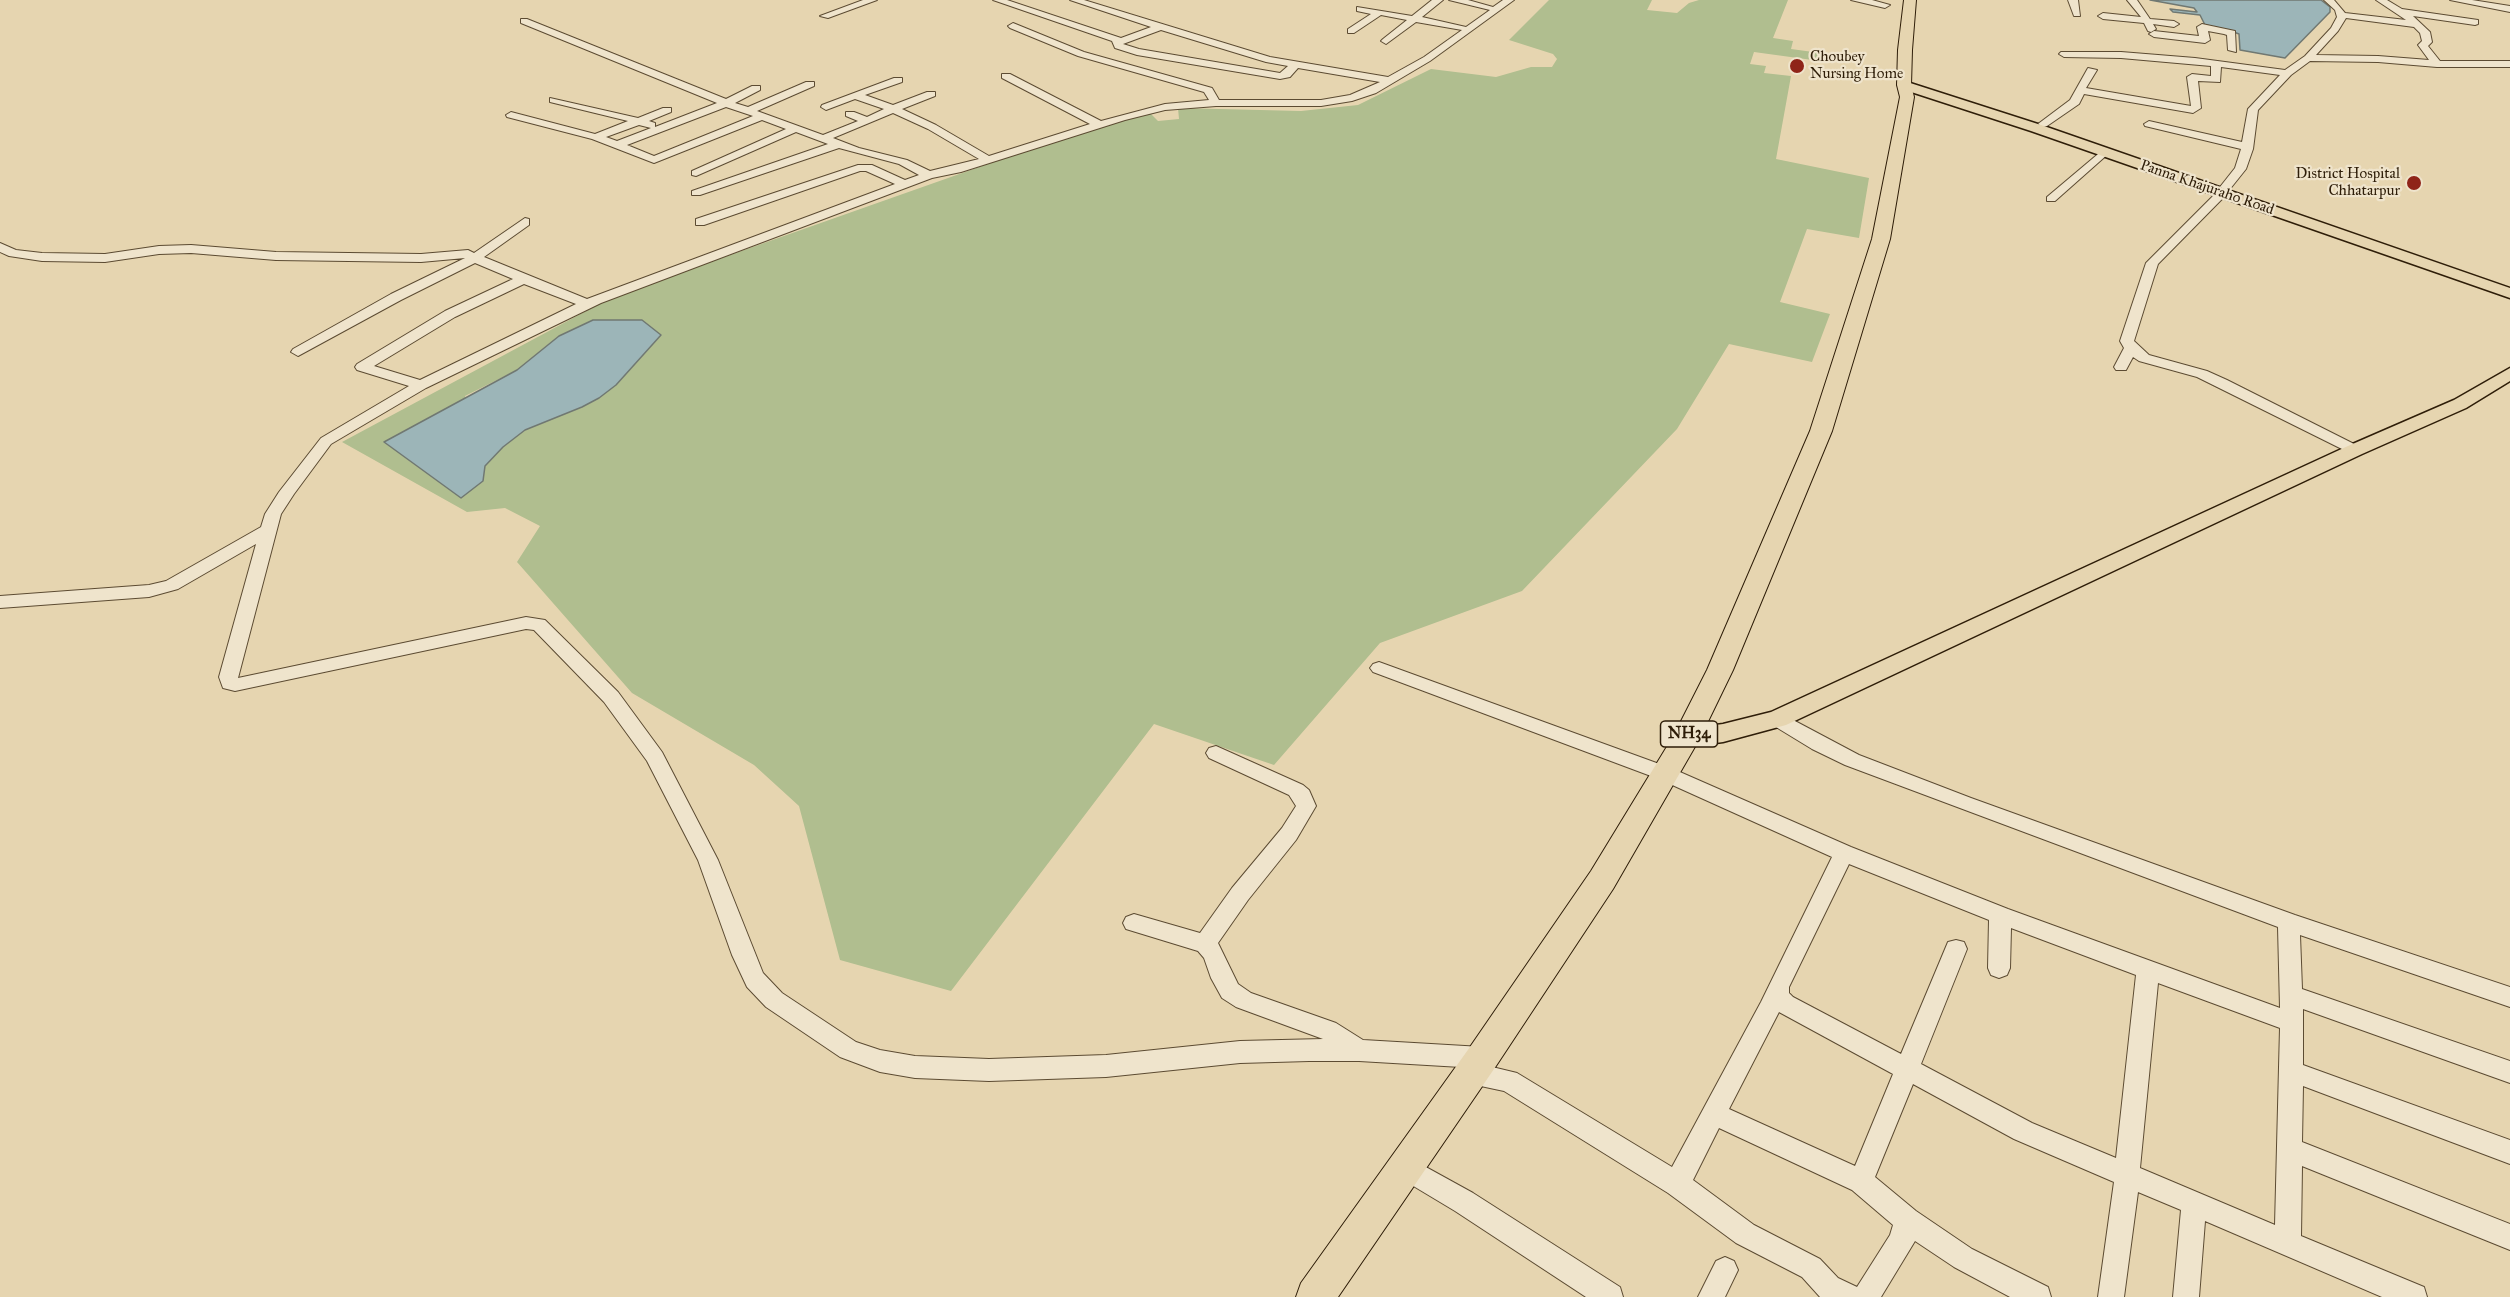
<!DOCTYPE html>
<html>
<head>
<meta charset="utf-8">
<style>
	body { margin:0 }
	canvas { display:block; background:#e6d5b0 }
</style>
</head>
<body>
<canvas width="2510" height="1297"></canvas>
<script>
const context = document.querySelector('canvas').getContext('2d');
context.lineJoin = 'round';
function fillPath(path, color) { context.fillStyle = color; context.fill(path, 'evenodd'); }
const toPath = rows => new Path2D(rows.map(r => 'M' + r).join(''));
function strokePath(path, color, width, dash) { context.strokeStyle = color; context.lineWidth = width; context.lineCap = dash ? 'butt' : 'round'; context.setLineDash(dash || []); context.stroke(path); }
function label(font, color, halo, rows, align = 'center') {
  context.font = font + ' "IM FELL Great Primer",serif'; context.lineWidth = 4.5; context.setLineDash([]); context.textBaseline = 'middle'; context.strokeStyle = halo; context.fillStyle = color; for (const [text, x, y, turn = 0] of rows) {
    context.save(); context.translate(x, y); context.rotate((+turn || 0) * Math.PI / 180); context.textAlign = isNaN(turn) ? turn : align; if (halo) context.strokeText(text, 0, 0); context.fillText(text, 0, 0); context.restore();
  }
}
fillPath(toPath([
	[1549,0,1652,0,1647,10,1677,13,1689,3,1699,0,1788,0,1773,38,1793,41,1791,49,1828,54,1827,62,1754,52,1750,64,1766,66,1764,73,1791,76,1776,159,1869,178,1859,238,1807,229,1780,302,1830,314,1812,362,1729,344,1677,429,1522,591,1380,643,1274,765,1154,724,951,991,840,960,799,806,754,765,632,693,517,562,540,526,505,508,467,512,342,442,614,296,1050,142,1150,113,1158,121,1179,119,1178,108,1301,111,1358,105,1431,69,1496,77,1531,67,1552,67,1557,59,1553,54,1509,40],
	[608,320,619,321,661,335,616,385,582,407,525,430,503,447,485,466,465,396,517,370,559,336]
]), '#b0be8f');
const water = toPath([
	[2150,0,2321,0,2330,7,2330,12,2285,58,2240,50,2239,34,2228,30,2206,27,2200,15,2173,12,2170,9,2197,12,2194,8,2150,0],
	[593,320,642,320,661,335,616,385,599,398,582,407,525,430,503,447,485,466,483,481,461,498,384,442,517,370,559,336,593,320]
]);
fillPath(water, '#9cb5b8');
strokePath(water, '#707872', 1.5);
const minor = toPath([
	[863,0,877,0,828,18,820,16,863,0],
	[993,0,1007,0,1121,38,1151,27,1070,0,1084,0,1270,57,1388,77,1424,57,1462,30,1416,22,1386,44,1381,41,1383,39,1407,20,1381,15,1354,33,1348,33,1348,29,1371,14,1357,11,1357,7,1412,16,1432,0,1443,0,1422,17,1466,27,1490,10,1449,0,1468,0,1493,7,1503,0,1514,0,1430,61,1376,93,1352,101,1321,106,1216,106,1165,110,1125,120,961,172,932,178,601,303,426,388,331,444,294,494,281,514,238,678,526,617,545,620,618,692,662,752,718,860,763,973,782,993,856,1042,880,1050,915,1056,989,1059,1106,1055,1240,1041,1323,1039,1236,1007,1222,998,1211,978,1204,958,1198,951,1126,929,1123,923,1126,917,1134,914,1200,933,1232,888,1282,828,1296,806,1289,795,1209,758,1206,753,1209,748,1216,746,1303,785,1309,790,1316,806,1296,840,1248,900,1218,943,1238,984,1251,993,1336,1023,1363,1040,1482,1047,1490,1050,1494,1058,1488,1066,1517,1073,1672,1167,1761,1002,1832,857,1659,779,1373,672,1370,668,1373,664,1379,662,1673,769,1851,847,2008,909,2280,1008,2278,927,1845,765,1812,749,1771,724,1769,719,1771,714,1778,712,1859,755,1971,798,2295,915,2510,987,2510,1007,2300,935,2302,989,2510,1061,2510,1083,2303,1009,2303,1065,2510,1140,2510,1164,2303,1086,2302,1142,2510,1224,2510,1250,2302,1166,2301,1236,2424,1287,2427,1297,2382,1297,2205,1221,2199,1297,2173,1297,2181,1210,2138,1192,2124,1297,2098,1297,2114,1182,2014,1139,1913,1084,1875,1177,1916,1211,1972,1249,2048,1287,2051,1297,2010,1297,1954,1267,1915,1241,1881,1297,1820,1297,1802,1277,1736,1243,1668,1193,1504,1091,1462,1082,1458,1074,1461,1067,1359,1061,1309,1061,1240,1063,1106,1077,989,1081,915,1078,880,1072,840,1057,766,1007,747,987,732,955,698,860,647,761,604,702,534,630,526,629,235,691,223,688,219,677,256,544,178,589,149,597,0,608,0,596,149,585,166,581,261,527,265,514,279,492,321,438,409,386,357,370,355,367,357,364,445,311,513,279,475,263,401,300,298,356,291,352,293,349,391,294,465,258,421,262,276,260,191,253,159,254,105,262,42,261,9,256,0,252,0,243,16,250,42,253,105,254,159,246,191,245,276,252,421,254,468,250,474,253,525,218,529,219,529,225,484,257,587,299,895,184,866,171,860,171,704,225,696,225,696,219,858,165,872,165,905,180,919,175,899,164,839,148,700,195,692,195,692,191,828,144,796,132,696,176,692,175,692,171,786,129,762,120,654,163,592,139,507,117,506,115,511,112,595,134,628,121,550,102,550,98,638,118,663,108,671,108,671,112,649,121,655,123,655,127,717,103,521,23,521,19,527,19,726,99,752,86,760,86,760,90,735,103,748,107,806,82,814,82,814,86,757,111,823,135,858,121,846,116,846,112,854,112,867,117,884,109,855,99,826,110,821,107,822,105,894,78,902,78,902,82,865,95,893,105,927,92,935,92,935,96,902,109,936,125,989,156,1090,124,1002,78,1002,74,1010,74,1101,121,1165,104,1209,100,1204,92,1078,56,1010,28,1008,26,1013,23,1084,52,1212,88,1219,100,1321,100,1350,95,1380,82,1298,68,1290,77,1280,79,1137,55,1115,48,1112,41,993,0],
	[1161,30,1266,62,1288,66,1280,73,1139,49,1123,44,1161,30],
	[726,107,753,116,654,156,627,145,726,107],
	[893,113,928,129,979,159,930,171,907,160,859,148,833,138,893,113],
	[639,125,651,128,617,141,606,137,639,125],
	[524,284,576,304,420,380,374,366,455,317,524,284],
	[1849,864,1989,920,1988,968,1991,975,1999,978,2007,975,2010,968,2011,928,2136,975,2116,1158,2032,1123,1921,1064,1967,949,1964,942,1956,940,1948,942,1901,1054,1793,997,1789,993,1789,987,1849,864],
	[2158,983,2280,1028,2275,1225,2140,1168,2158,983],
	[1779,1012,1893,1074,1855,1166,1729,1109,1779,1012],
	[1719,1128,1852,1190,1893,1225,1890,1235,1857,1287,1838,1278,1820,1259,1754,1225,1693,1180,1719,1128],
	[1851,0,1872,0,1890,5,1885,8,1851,0],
	[2068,0,2078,0,2080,16,2074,16,2068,0],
	[2127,0,2137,0,2150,19,2174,21,2179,24,2174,27,2153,24,2156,29,2151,32,2148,31,2144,23,2103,19,2098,16,2103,13,2141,17,2127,0],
	[2324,0,2334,0,2345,13,2406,20,2376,0,2387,0,2402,9,2478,20,2478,24,2475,25,2413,16,2430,32,2432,42,2428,46,2440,61,2510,61,2510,67,2437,67,2378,62,2310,61,2291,75,2258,110,2253,149,2246,169,2230,189,2226,190,2220,187,2235,168,2241,149,2145,126,2144,124,2149,121,2242,142,2248,109,2280,75,2221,67,2220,82,2198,81,2201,108,2193,113,2084,94,2079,104,2047,126,2043,127,2038,124,2070,100,2088,68,2097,70,2086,88,2191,106,2187,77,2192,74,2211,76,2211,66,2121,58,2064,57,2059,54,2061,52,2121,52,2195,58,2285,70,2305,56,2331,28,2337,17,2335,10,2324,0],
	[2346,18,2414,27,2420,33,2422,41,2418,45,2429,60,2378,56,2316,55,2338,31,2346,18],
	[2450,0,2472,0,2510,6,2510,12,2450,0],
	[2202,24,2235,31,2236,52,2228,50,2227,35,2224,34,2208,31,2210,40,2205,43,2154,37,2149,34,2154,31,2199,36,2197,27,2202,24],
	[2104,149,2110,152,2108,154,2055,201,2047,201,2047,197,2104,149],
	[2222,189,2228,193,2226,195,2158,264,2134,341,2149,355,2207,371,2227,380,2360,447,2363,450,2360,453,2350,453,2197,377,2139,361,2133,357,2126,370,2116,370,2114,367,2124,348,2120,341,2146,263,2218,191,2222,189],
	[1404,1155,1473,1193,1620,1287,1623,1297,1586,1297,1455,1211,1395,1175,1391,1167,1395,1159,1404,1155],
	[1725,1257,1734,1261,1738,1270,1725,1297,1698,1297,1716,1261,1725,1257]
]);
const major = toPath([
	[1904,81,2041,125,2510,288,2510,298,2031,131,1899,88,1898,85,1899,82,1904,81],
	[2510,368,2510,381,2466,408,2362,454,1786,725,1723,742,1686,747,1677,744,1674,738,1677,732,1686,729,1723,724,1771,712,2348,446,2454,400,2510,368]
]);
const highway = toPath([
	[1904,0,1916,0,1912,50,1911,85,1914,97,1890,239,1832,431,1733,670,1700,738,1613,889,1494,1069,1338,1297,1296,1297,1301,1283,1470,1047,1591,871,1674,735,1707,670,1810,431,1872,239,1900,97,1897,85,1898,50,1904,0]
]);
strokePath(minor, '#5c4b32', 2);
strokePath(major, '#2e1d08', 3);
strokePath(highway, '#2e1d08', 2);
fillPath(minor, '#efe4cc');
fillPath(major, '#e6d5b0');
fillPath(highway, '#e6d5b0');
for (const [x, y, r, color] of [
	[1797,66,8,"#8f2418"],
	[2414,183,8,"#8f2418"]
]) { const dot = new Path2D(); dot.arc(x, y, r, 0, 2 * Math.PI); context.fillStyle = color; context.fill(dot); strokePath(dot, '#efe4cc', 2); }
label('15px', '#2e1d08', '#efe4cc', [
	["Choubey",1810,57],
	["Nursing Home",1810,74],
	["District Hospital",2400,174,"right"],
	["Chhatarpur",2400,191,"right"]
], 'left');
label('15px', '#2e1d08', '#efe4cc', [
	["Panna Khajuraho Road",2207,188,19]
]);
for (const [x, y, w] of [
	[1689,734,57]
]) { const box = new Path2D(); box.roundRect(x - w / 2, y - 13, w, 26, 4.5); context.fillStyle = '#efe4cc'; context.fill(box); strokePath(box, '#2e1d08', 1.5); }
label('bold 16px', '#2e1d08', null, [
	["NH34",1689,734]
]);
</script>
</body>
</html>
